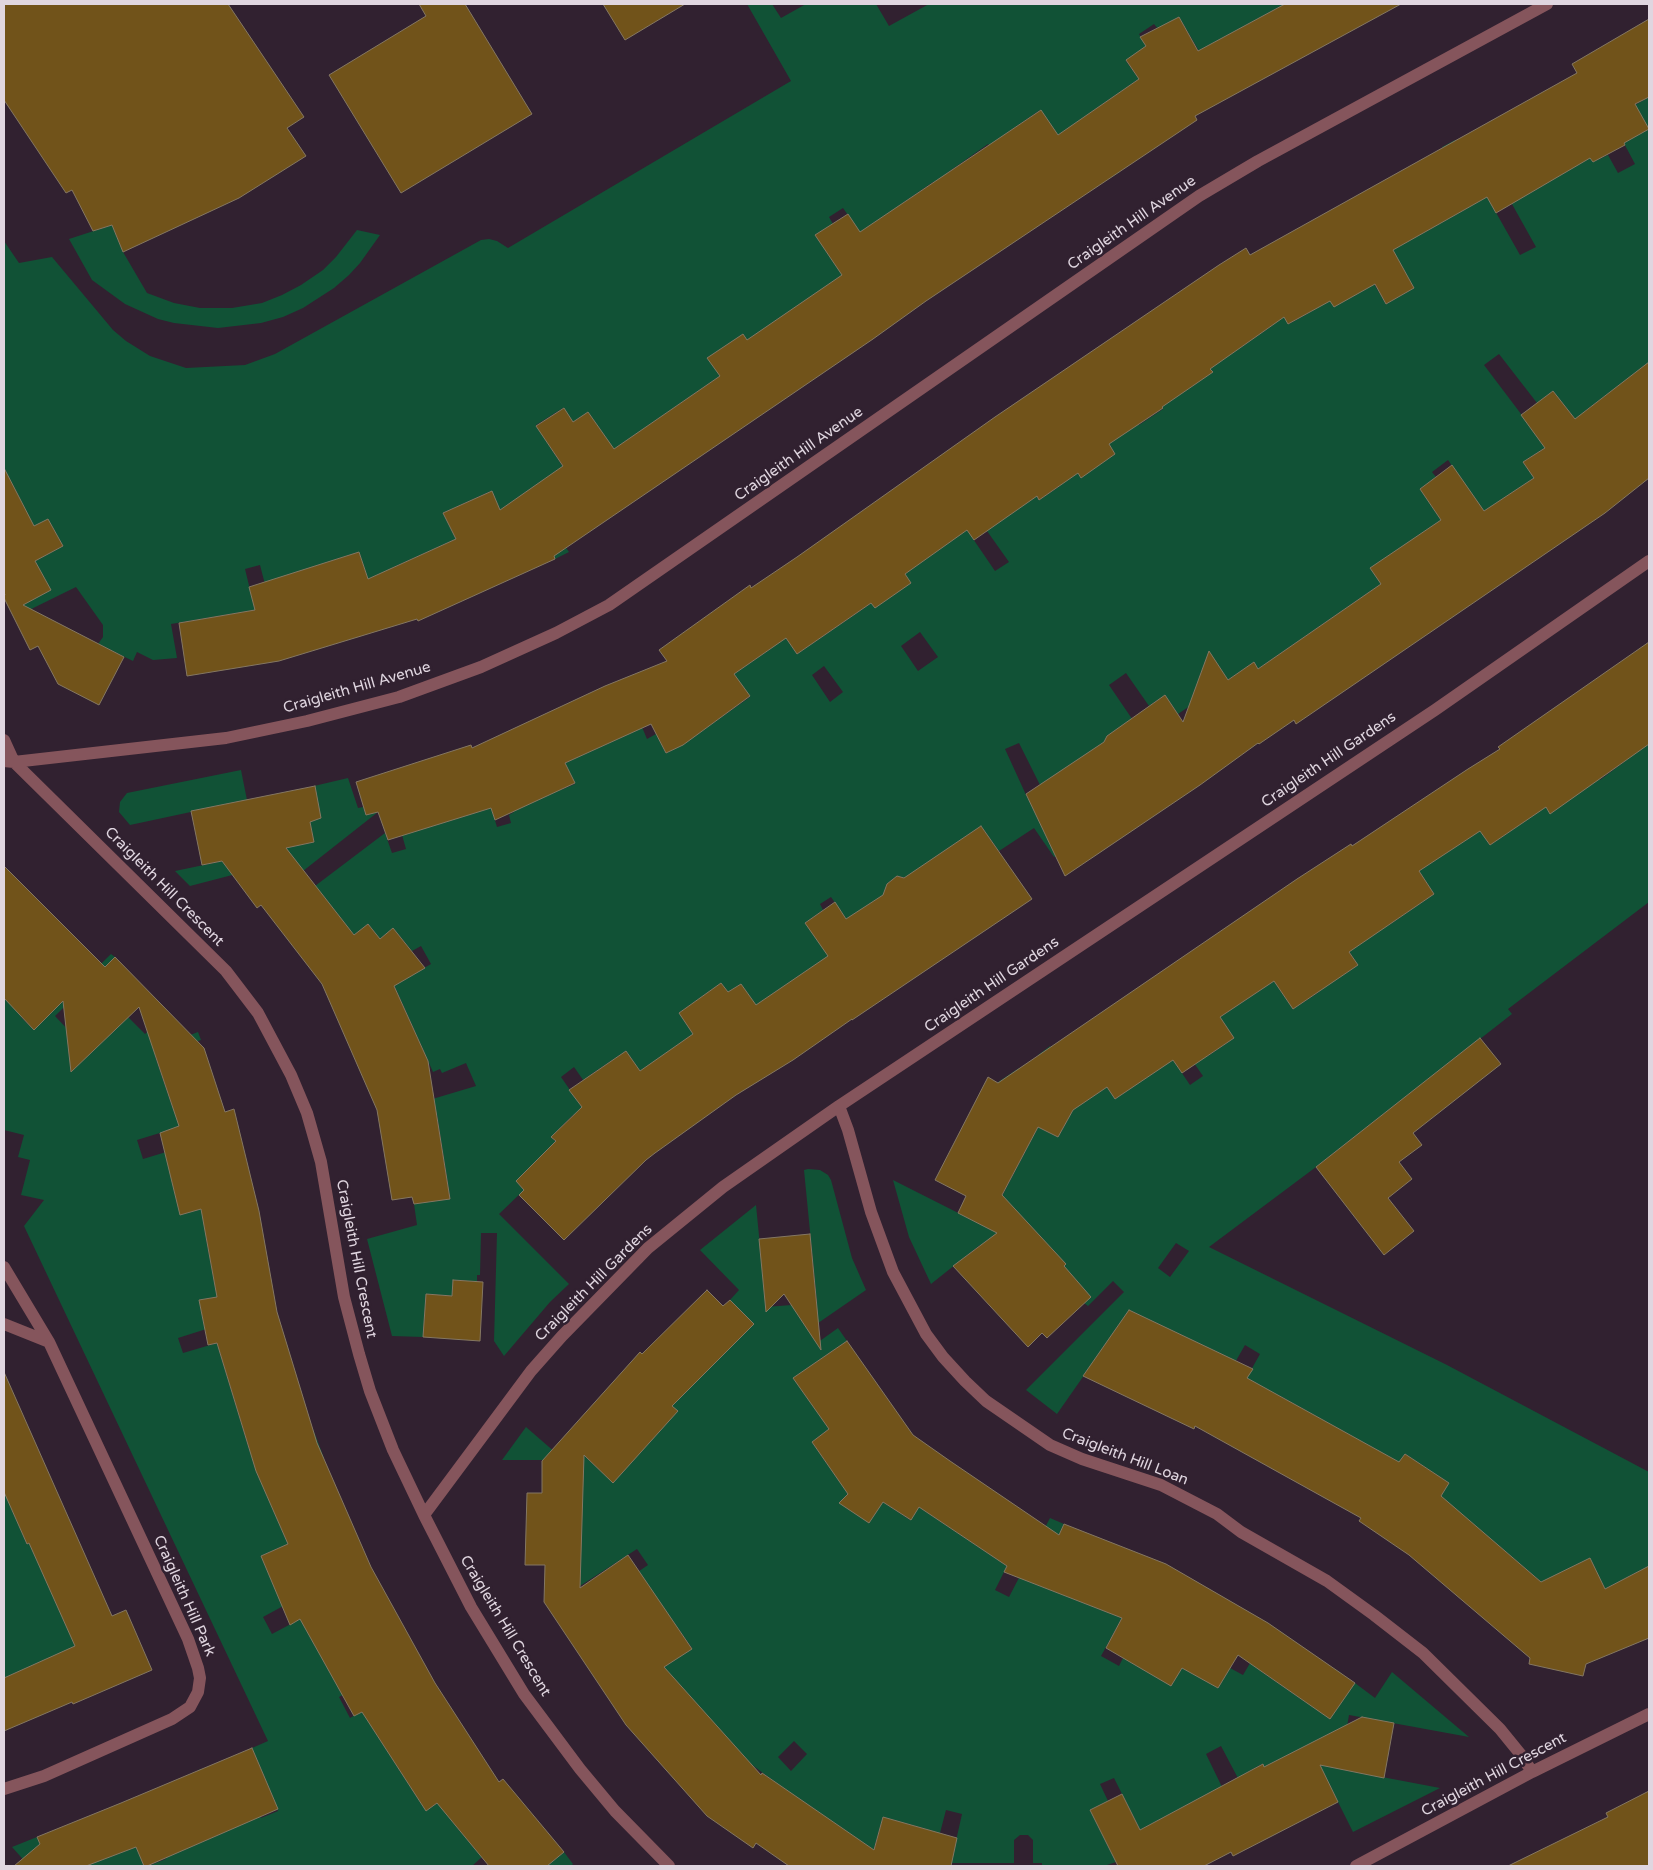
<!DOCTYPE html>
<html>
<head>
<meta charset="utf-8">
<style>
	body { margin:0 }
	#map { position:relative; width:1653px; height:1870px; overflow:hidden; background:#312130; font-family:"Varela Round",sans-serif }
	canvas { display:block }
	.frame { position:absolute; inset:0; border:5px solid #e0d6e0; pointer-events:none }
</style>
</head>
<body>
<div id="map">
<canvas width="1653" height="1870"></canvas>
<div class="frame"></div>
</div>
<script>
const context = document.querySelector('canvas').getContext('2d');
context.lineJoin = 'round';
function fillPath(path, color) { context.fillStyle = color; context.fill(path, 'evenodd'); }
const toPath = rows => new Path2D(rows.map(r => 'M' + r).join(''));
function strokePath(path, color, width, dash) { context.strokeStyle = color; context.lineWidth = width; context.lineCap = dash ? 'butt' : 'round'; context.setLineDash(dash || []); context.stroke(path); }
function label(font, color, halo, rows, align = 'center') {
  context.font = font + ' "Varela Round",sans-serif'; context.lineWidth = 5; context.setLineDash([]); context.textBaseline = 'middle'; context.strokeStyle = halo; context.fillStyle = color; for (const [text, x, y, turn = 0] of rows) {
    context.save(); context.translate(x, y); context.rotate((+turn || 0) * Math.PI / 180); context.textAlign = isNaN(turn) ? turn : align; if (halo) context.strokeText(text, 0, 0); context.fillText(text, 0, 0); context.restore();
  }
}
fillPath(toPath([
	[747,4,772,4,781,18,806,4,876,4,889,26,929,4,1285,4,1199,51,1179,17,1158,29,1154,24,1139,34,1146,46,1126,61,1139,79,1083,118,1120,172,1094,188,1040,110,1004,135,1018,155,1003,165,988,144,947,173,959,190,945,200,933,182,903,203,876,256,843,208,829,217,833,224,815,235,843,275,803,386,708,358,720,376,613,450,588,412,573,422,563,408,536,425,563,467,528,492,569,552,555,559,541,529,504,518,491,491,443,513,456,539,394,567,407,597,376,607,359,552,319,565,279,639,260,565,245,569,255,610,171,624,177,658,153,660,137,652,133,661,98,644,103,637,103,625,76,587,17,616,35,561,63,546,48,519,20,534,12,525,4,510,4,505,19,497,10,480,4,483,4,241,19,263,52,257,113,330,126,341,150,356,186,368,245,365,275,354,481,240,489,239,497,241,508,248,791,81],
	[1649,97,1649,365,1648,364,1585,411,1580,425,1553,391,1537,403,1499,354,1484,365,1546,447,1523,462,1534,478,1483,512,1448,460,1432,472,1436,477,1420,489,1441,520,1417,537,1381,584,1258,669,1254,662,1228,680,1219,667,1208,667,1201,672,1198,682,1206,695,1178,714,1165,695,1149,706,1126,673,1109,685,1177,785,1104,743,1040,785,1019,743,1005,749,1027,797,1063,851,1054,857,1034,828,999,851,981,826,907,878,897,876,887,884,884,893,896,910,846,919,831,897,820,904,823,910,805,923,846,945,756,1006,741,984,728,992,721,983,679,1013,703,1049,640,1071,626,1051,590,1075,605,1111,574,1067,561,1077,621,1163,573,1115,551,1137,564,1150,540,1174,531,1166,516,1181,524,1190,499,1214,569,1284,550,1302,504,1356,494,1341,497,1233,481,1233,480,1275,477,1275,477,1282,453,1280,452,1296,426,1294,423,1337,392,1336,367,1239,417,1225,414,1204,450,1198,437,1115,401,1120,399,1109,476,1086,466,1063,442,1073,440,1069,433,1072,394,985,431,964,421,946,412,951,393,928,380,939,368,924,354,935,315,886,385,833,392,853,406,849,402,835,491,807,497,827,511,823,509,815,514,812,506,790,551,770,561,790,575,784,565,763,642,727,647,739,656,734,666,753,682,745,750,697,734,674,773,647,770,615,797,654,876,600,911,583,893,557,967,530,995,571,1009,562,987,531,1025,478,1039,500,1060,486,1045,464,1043,423,1081,477,1115,454,1098,428,1127,408,1139,425,1163,409,1152,391,1190,388,1212,372,1202,357,1240,348,1273,325,1267,314,1279,308,1289,324,1312,311,1306,299,1374,284,1386,304,1414,288,1392,250,1474,204,1442,147,1455,140,1520,255,1536,247,1503,188,1582,144,1593,162,1608,155,1618,173,1635,164,1611,119],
	[920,632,938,657,918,671,901,646],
	[824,666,843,692,830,702,812,675],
	[112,225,123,252,147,293,174,303,200,308,232,308,262,303,282,295,301,285,323,270,336,257,357,230,380,235,360,263,349,275,334,288,303,308,283,317,261,323,218,328,174,323,158,319,125,304,92,280,69,239],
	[1644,727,1649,733,1649,902,1508,1009,1512,1014,1316,1167,1209,1247,1447,1365,1649,1472,1649,1566,1605,1589,1590,1559,1552,1591,1467,1519,1427,1516,1449,1483,1405,1454,1383,1486,1360,1441,1278,1395,1245,1453,1214,1436,1260,1354,1245,1345,1229,1373,1129,1311,1057,1414,1026,1390,1124,1292,1113,1281,1088,1306,1084,1303,1073,1314,1062,1302,992,1261,980,1245,931,1284,909,1237,893,1180,986,1227,1038,1127,1058,1137,1068,1119,998,1082,1019,1068,1036,1095,1055,1083,1038,1055,1050,1046,1087,1100,1107,1087,1115,1099,1131,1088,1165,1048,1190,1085,1203,1076,1180,1043,1208,1056,1234,1038,1220,1017,1274,981,1293,1009,1319,992,1301,965,1389,925,1434,894,1419,871,1480,830,1490,845,1531,817,1539,798,1550,813,1588,764,1600,780,1624,762],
	[1345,945,1358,965,1343,975,1330,955],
	[1176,1243,1189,1251,1170,1277,1158,1268],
	[241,770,247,800,130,825,119,812,120,802,127,793],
	[348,778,358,808,363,807,366,815,378,812,284,886,267,866,190,886,175,871,314,842,306,802,317,800,314,786],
	[111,954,115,957,55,1016,71,1033,109,1035,128,1017,145,1034,168,1012,185,1037,198,1032,201,1040,155,1056,172,1106,189,1124,137,1140,143,1159,186,1146,172,1182,180,1214,201,1209,240,1231,206,1238,217,1297,199,1300,219,1325,178,1338,183,1353,217,1343,249,1449,313,1429,324,1458,263,1485,288,1544,261,1556,273,1584,309,1592,263,1617,272,1634,319,1609,361,1685,339,1697,350,1718,428,1673,372,1727,426,1811,443,1799,452,1821,482,1857,472,1866,148,1866,166,1859,157,1837,196,1821,204,1841,225,1832,198,1770,208,1767,254,1800,261,1818,278,1811,252,1748,268,1741,24,1226,44,1200,21,1195,30,1160,18,1157,24,1135,4,1130,4,984,26,1006,47,991,21,1017,34,1030],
	[808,1169,820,1170,828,1175,831,1180,852,1258,866,1290,808,1330,817,1343,838,1328,847,1341,794,1378,829,1429,812,1442,827,1464,845,1453,883,1502,910,1520,919,1507,1007,1566,995,1590,1009,1597,1050,1518,1064,1524,1039,1585,1122,1618,1101,1656,1119,1666,1123,1658,1187,1658,1199,1677,1218,1688,1230,1668,1243,1675,1272,1626,1287,1636,1262,1672,1307,1703,1332,1667,1341,1673,1318,1707,1355,1683,1375,1698,1392,1672,1469,1737,1349,1715,1340,1769,1440,1788,1353,1832,1319,1764,1264,1767,1262,1764,1246,1773,1276,1834,1269,1837,1221,1746,1206,1754,1222,1787,1140,1830,1114,1778,1100,1784,1108,1801,1090,1810,1116,1862,1104,1866,1042,1866,1042,1863,1033,1863,1033,1840,1028,1835,1020,1835,1014,1840,1014,1863,951,1863,962,1814,946,1810,934,1856,933,1866,921,1866,932,1831,883,1817,869,1866,857,1862,855,1866,843,1866,835,1862,775,1782,751,1764,612,1703,692,1648,670,1617,644,1635,623,1582,648,1565,637,1549,580,1586,579,1451,613,1482,653,1389,754,1324,730,1300,739,1290,700,1250,756,1205,766,1307,817,1303,804,1170],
	[794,1741,807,1754,791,1771,778,1757],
	[526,1427,564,1460,502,1460],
	[4,1490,27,1544,44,1537,101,1637,4,1678],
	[87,1817,136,1846,144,1866,86,1866,104,1859],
	[37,1837,49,1866,29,1866,12,1847],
	[564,1852,573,1864,571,1866,547,1866]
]), '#115236');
const building = toPath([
	[4,4,228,4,304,117,287,128,306,156,239,198,123,252,112,225,93,231,72,190,66,193,4,100,4,4],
	[419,4,465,4,532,114,401,193,329,75,426,16,419,4],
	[603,4,685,4,625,40,603,4],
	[1285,4,1401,4,1195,116,1197,120,926,301,873,339,554,556,555,559,418,621,417,619,279,661,187,676,179,623,255,610,249,587,359,552,368,579,456,539,443,513,492,491,500,510,563,466,536,426,564,408,573,422,588,412,614,449,720,376,707,358,743,334,747,340,842,275,815,235,848,214,860,232,1041,110,1058,135,1139,79,1126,60,1146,46,1140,37,1179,17,1198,51,1285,4],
	[1649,19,1649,97,1635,104,1649,129,1624,143,1625,145,1593,162,1590,158,1496,213,1487,197,1393,250,1414,288,1386,304,1375,284,1334,307,1330,301,1288,324,1284,317,1210,369,1213,372,1162,407,1163,408,1109,444,1115,454,1081,478,1078,473,1039,500,1037,496,974,540,967,530,905,574,911,583,875,608,871,603,797,654,786,638,734,674,750,696,683,745,666,753,651,724,565,763,575,783,495,820,491,808,388,840,378,812,366,815,356,782,471,745,472,748,605,686,667,661,659,650,750,585,751,588,797,557,995,417,1219,265,1246,248,1250,255,1577,73,1572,64,1649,19],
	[1649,362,1649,478,1605,513,1296,724,1294,720,1259,744,1258,743,1200,785,1065,876,1026,794,1104,742,1107,736,1165,695,1183,722,1209,651,1228,680,1254,662,1258,669,1381,584,1370,568,1441,520,1420,489,1452,465,1484,511,1534,478,1523,462,1545,448,1521,415,1553,391,1575,419,1649,362],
	[4,468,34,526,48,519,63,546,35,561,51,590,23,605,124,657,99,705,58,684,38,646,30,650,4,598,4,594,5,595,4,592,4,468],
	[1649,642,1649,744,1550,814,1546,807,1490,845,1480,831,1419,871,1434,894,1349,952,1358,965,1293,1009,1274,981,1220,1017,1234,1038,1182,1073,1173,1060,1115,1099,1107,1087,1073,1110,1058,1137,1038,1127,1002,1195,1066,1264,1064,1266,1091,1297,1047,1338,1042,1333,1028,1347,953,1266,997,1233,958,1213,966,1196,935,1180,988,1077,998,1083,1297,879,1351,844,1352,846,1468,769,1500,749,1498,747,1649,642],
	[315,786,321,818,310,822,314,842,286,848,354,935,368,924,380,939,393,928,425,968,394,986,428,1061,450,1199,414,1204,412,1197,392,1200,377,1110,322,984,261,905,257,908,222,861,202,865,191,811,315,786],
	[981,826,1032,899,852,1020,852,1019,793,1060,736,1095,655,1153,646,1160,564,1240,519,1195,524,1190,516,1181,556,1141,551,1137,582,1107,569,1090,626,1051,640,1071,693,1034,679,1013,721,983,728,992,741,984,756,1005,828,956,805,923,835,902,846,919,883,895,887,884,897,876,904,878,981,826],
	[4,866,105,967,115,957,204,1048,225,1112,234,1109,259,1211,277,1312,317,1443,371,1567,435,1683,499,1782,503,1779,564,1852,547,1866,489,1866,437,1803,426,1811,362,1712,354,1716,300,1619,290,1625,261,1556,288,1544,256,1471,217,1343,208,1345,199,1300,217,1297,201,1209,180,1215,160,1133,179,1126,139,1007,71,1072,63,1001,34,1030,4,998,4,866],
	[1480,1038,1501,1064,1413,1133,1422,1145,1399,1162,1412,1179,1388,1198,1414,1231,1384,1255,1316,1167,1480,1038],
	[810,1234,821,1350,784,1294,766,1312,759,1239,810,1234],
	[453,1280,483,1282,480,1341,423,1337,426,1294,452,1296,453,1280],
	[707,1290,723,1306,730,1300,754,1324,672,1406,678,1411,613,1483,584,1455,580,1588,628,1555,692,1649,664,1667,761,1775,762,1773,874,1850,883,1817,957,1838,951,1866,789,1866,756,1843,753,1848,707,1816,626,1725,544,1602,545,1565,525,1565,527,1493,542,1493,542,1461,640,1352,642,1354,707,1290],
	[1129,1310,1253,1369,1247,1378,1399,1462,1405,1454,1449,1483,1441,1496,1541,1582,1590,1558,1605,1589,1649,1566,1649,1638,1586,1664,1583,1676,1529,1664,1530,1658,1409,1555,1359,1521,1361,1518,1195,1426,1194,1429,1083,1376,1129,1310],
	[847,1341,913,1435,950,1461,1059,1535,1064,1524,1166,1564,1268,1623,1355,1683,1330,1719,1238,1655,1218,1688,1182,1668,1171,1686,1106,1648,1122,1618,1004,1572,1007,1566,919,1507,911,1520,883,1502,869,1523,839,1503,848,1494,812,1442,829,1429,793,1378,847,1341],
	[4,1372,112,1616,126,1610,152,1670,73,1704,72,1702,4,1731,4,1678,75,1646,29,1543,27,1544,4,1492,4,1372],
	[1362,1717,1394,1723,1384,1778,1320,1765,1338,1802,1233,1856,1231,1852,1204,1866,1118,1866,1090,1810,1122,1794,1140,1830,1263,1764,1264,1767,1362,1717],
	[252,1748,278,1809,147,1866,144,1866,136,1847,86,1866,14,1866,40,1844,37,1837,121,1803,252,1748],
	[1649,1791,1649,1866,1508,1866,1608,1817,1606,1813,1649,1791]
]);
fillPath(building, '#71531a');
strokePath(building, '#847762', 1);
strokePath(toPath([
	[4,740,14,762,226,971,258,1013,291,1075,307,1113,321,1162,344,1297,359,1354,370,1391,393,1450,424,1515,471,1607,524,1694,580,1769,615,1811,669,1866],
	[4,761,14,762,226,738,307,721,399,697,481,667,556,633,609,605,1199,196,1258,161,1547,4],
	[839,1106,848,1130,871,1212,893,1272,926,1334,943,1357,965,1381,986,1401,1050,1445,1082,1459,1161,1485,1217,1514,1241,1532,1327,1581,1374,1615,1423,1653,1500,1729,1522,1756,1532,1772],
	[4,1267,49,1342,188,1639,198,1668,200,1678,198,1692,190,1707,172,1719,44,1776,4,1789],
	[4,1324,49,1342],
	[424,1515,531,1371,562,1336,648,1248,723,1187,839,1106,1435,710,1649,561],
	[1356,1866,1532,1772,1649,1714]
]), '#85555c', 12);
label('15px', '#e0d6e0', '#312130', [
	["Craigleith Hill Avenue",1132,223,-35],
	["Craigleith Hill Avenue",799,454,-35],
	["Craigleith Hill Avenue",357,688,-16],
	["Craigleith Hill Gardens",1329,760,-34],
	["Craigleith Hill Crescent",164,887,45],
	["Craigleith Hill Gardens",992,985,-34],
	["Craigleith Hill Crescent",356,1259,79],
	["Craigleith Hill Gardens",594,1283,-45],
	["Craigleith Hill Loan",1125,1457,21],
	["Craigleith Hill Park",184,1596,66],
	["Craigleith Hill Crescent",505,1626,59],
	["Craigleith Hill Crescent",1494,1775,-28]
]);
</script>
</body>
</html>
